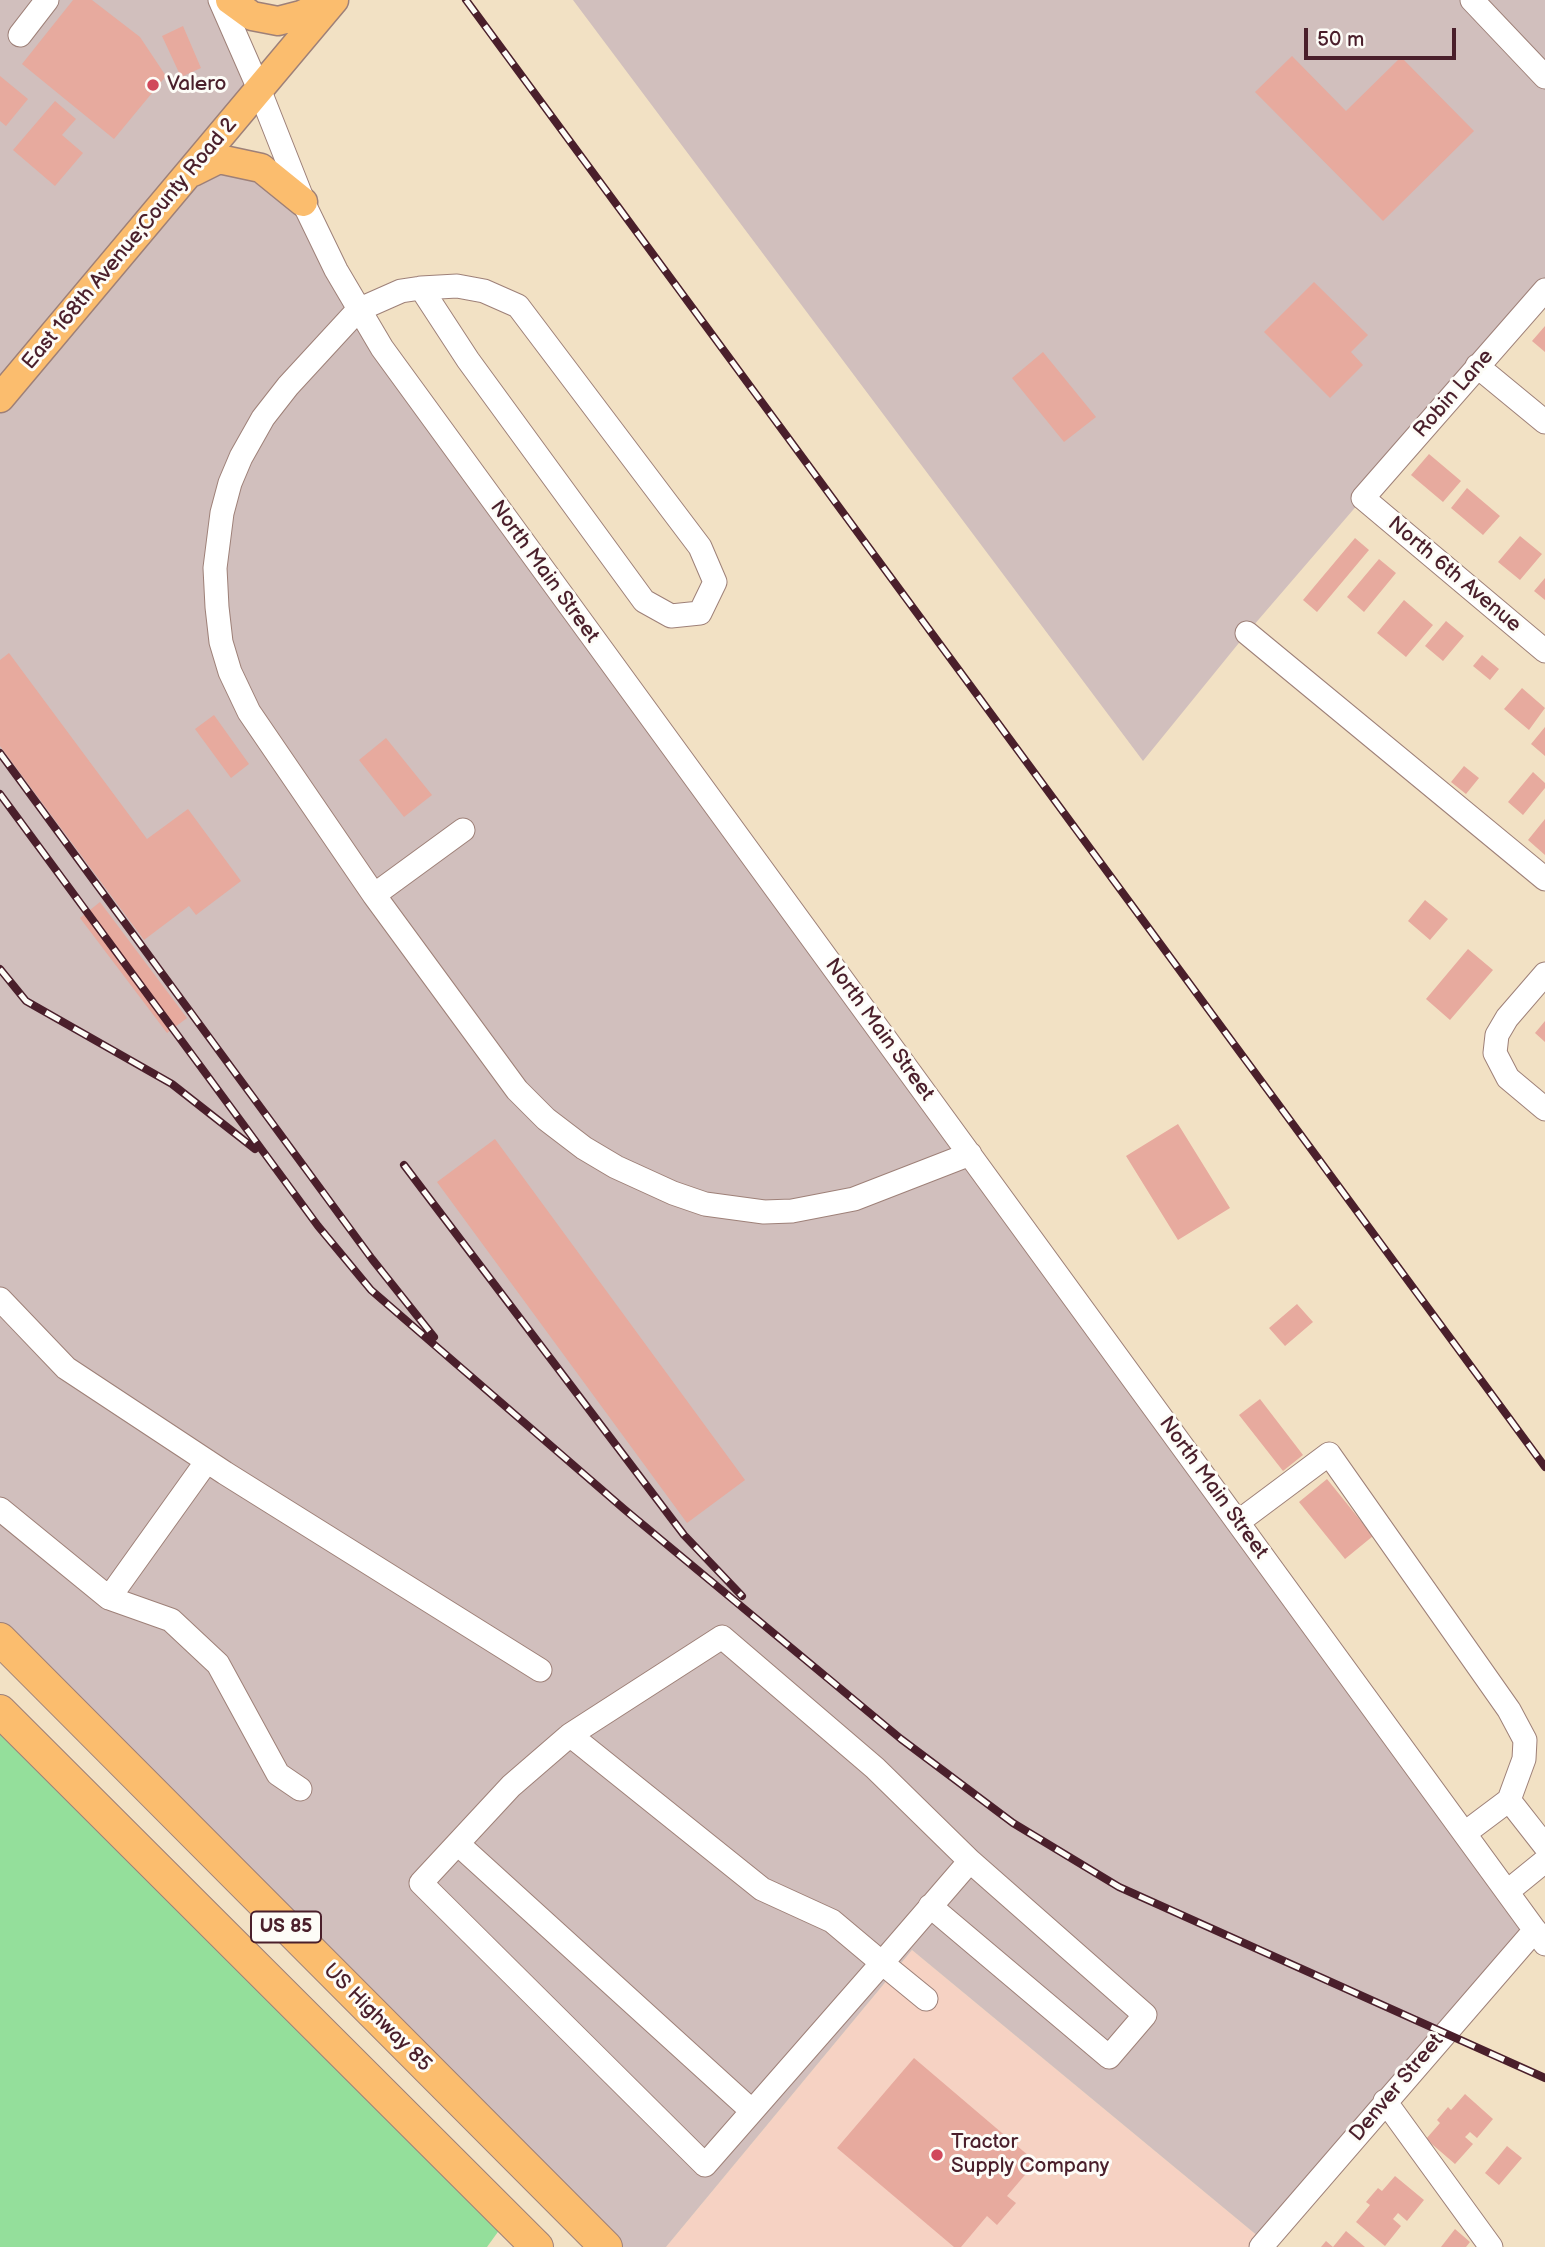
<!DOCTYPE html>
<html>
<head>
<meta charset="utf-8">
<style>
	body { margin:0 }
	#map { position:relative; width:1545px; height:2247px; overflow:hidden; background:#f2e1c4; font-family:"Balsamiq Sans",sans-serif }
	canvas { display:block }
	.scale { position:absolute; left:1304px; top:28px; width:152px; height:32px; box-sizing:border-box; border:4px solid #4a1f2b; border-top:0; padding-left:9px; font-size:21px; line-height:24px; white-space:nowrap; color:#4a1f2b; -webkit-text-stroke:5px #fdfcf7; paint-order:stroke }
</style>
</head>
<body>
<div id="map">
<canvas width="1545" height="2247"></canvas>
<div class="scale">50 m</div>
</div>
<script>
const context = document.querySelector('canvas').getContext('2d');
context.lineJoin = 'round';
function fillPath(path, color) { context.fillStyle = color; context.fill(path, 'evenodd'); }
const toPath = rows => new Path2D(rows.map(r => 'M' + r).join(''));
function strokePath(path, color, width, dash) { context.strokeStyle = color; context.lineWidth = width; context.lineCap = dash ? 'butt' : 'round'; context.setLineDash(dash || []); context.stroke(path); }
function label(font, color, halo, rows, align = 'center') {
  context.font = font + ' "Balsamiq Sans",sans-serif'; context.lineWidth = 6; context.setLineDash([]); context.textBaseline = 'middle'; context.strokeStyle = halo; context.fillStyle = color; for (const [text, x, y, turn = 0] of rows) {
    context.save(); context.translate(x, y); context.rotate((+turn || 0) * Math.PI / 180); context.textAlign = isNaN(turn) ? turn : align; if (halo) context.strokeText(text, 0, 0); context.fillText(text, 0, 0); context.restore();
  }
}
fillPath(toPath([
	[912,1950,1265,2242,1261,2247,666,2247]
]), '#f6d2c3');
fillPath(toPath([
	[0,0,220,0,259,89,219,159,303,202,336,270,1535,1930,1265,2242,912,1950,666,2247,606,2247,0,1639],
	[573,0,1545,0,1545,287,1247,633,1143,761]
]), '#d1bfbd');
fillPath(toPath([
	[0,1711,508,2218,487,2247,0,2247]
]), '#94df9b');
fillPath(toPath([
	[73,0,92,0,140,37,166,76,114,139,22,64],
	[183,26,201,68,181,77,162,36],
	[1292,56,1346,111,1401,57,1474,131,1383,221,1255,92],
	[0,76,28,99,6,126,0,121],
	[55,101,76,119,62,135,83,153,55,186,13,150],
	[1314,282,1368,335,1351,352,1363,365,1330,398,1264,332],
	[1545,326,1545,352,1532,341],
	[1043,352,1096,417,1064,442,1012,378],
	[1429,454,1461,481,1443,502,1411,475],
	[1467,488,1500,516,1483,535,1451,508],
	[1520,536,1542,554,1520,580,1498,562],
	[1355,538,1369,550,1317,612,1303,600],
	[1379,559,1396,573,1364,612,1347,597],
	[1545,578,1545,600,1534,591],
	[1404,600,1433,625,1406,657,1377,633],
	[1446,621,1464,636,1443,661,1425,646],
	[9,653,147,839,188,809,241,881,196,915,189,906,144,940,0,746,0,660],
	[1482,655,1499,669,1490,680,1473,666],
	[1522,688,1545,708,1529,730,1504,709],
	[214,715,249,764,231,778,195,729],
	[1545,727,1545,756,1531,744],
	[386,738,432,795,404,817,359,760],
	[1464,766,1479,778,1466,794,1451,782],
	[1533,772,1545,783,1545,788,1523,815,1508,802],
	[1545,819,1545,855,1528,840],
	[1425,900,1448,919,1430,940,1408,921],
	[100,902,187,1018,167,1033,80,918],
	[1468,949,1493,970,1450,1020,1426,999],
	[1545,1021,1545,1042,1535,1033],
	[1178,1124,1230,1208,1178,1240,1126,1156],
	[495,1139,745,1480,687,1523,437,1182],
	[1297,1304,1313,1322,1285,1346,1269,1328],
	[1260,1399,1303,1455,1283,1471,1239,1415],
	[1327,1479,1373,1536,1345,1559,1299,1502],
	[914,2058,1036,2162,1007,2196,1016,2203,997,2225,987,2216,961,2247,954,2247,837,2148],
	[1465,2094,1493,2119,1477,2138,1470,2132,1465,2137,1473,2144,1455,2164,1426,2139,1440,2123,1437,2120,1448,2107,1451,2110],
	[1507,2146,1522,2158,1499,2185,1485,2173],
	[1395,2176,1424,2200,1407,2221,1398,2213,1393,2219,1401,2226,1385,2246,1356,2222,1370,2205,1366,2202,1378,2188,1382,2191],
	[1455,2229,1470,2242,1466,2247,1441,2247],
	[1346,2231,1365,2247,1321,2247,1326,2241,1333,2247]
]), '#e7aa9e');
const minor = toPath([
	[220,0,259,89,306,208,336,270,382,348,1545,1944],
	[1472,0,1545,77],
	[20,35,47,0],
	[421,288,457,286,484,291,518,306,700,547,715,582,700,613,671,616,644,601,468,360,421,288,401,291,358,310,288,386,263,418,241,457,230,483,222,513,215,568,217,607,221,642,230,672,249,712,374,895,517,1090,546,1119,584,1148,616,1167,673,1193,705,1204,764,1212,792,1211,854,1199,970,1154],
	[1545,290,1363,498,1545,651],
	[1477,366,1545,422],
	[1247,633,1545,879],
	[374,895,463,830],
	[1545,974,1507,1018,1497,1035,1495,1053,1508,1078,1545,1109],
	[0,1299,66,1368,225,1473,540,1670],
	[0,1509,109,1598,207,1461],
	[1238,1522,1329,1454,1509,1710,1525,1740,1524,1759,1509,1800],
	[109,1598,171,1620,218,1664,278,1774,300,1789],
	[570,1735,722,1637,875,1768,970,1861,882,1963,705,2165,421,1883,511,1786,570,1735,762,1889,832,1921,882,1963,926,1999],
	[1465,1833,1509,1800,1545,1846],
	[458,1844,752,2111],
	[1508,1891,1545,1861],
	[930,1906,1109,2057,1145,2015,970,1861],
	[1385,2101,1491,2247],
	[1261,2247,1535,1930]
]);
const major = toPath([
	[230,0,252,16,278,21,301,15,329,3],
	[193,172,219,159,261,168,303,202],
	[0,398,334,0]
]);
const highway = toPath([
	[0,1639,606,2247],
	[0,1711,537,2247]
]);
strokePath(minor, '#9e8078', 25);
strokePath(major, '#9e8078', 31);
strokePath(highway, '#9e8078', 34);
strokePath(minor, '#fff', 23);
strokePath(major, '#fbbd6e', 28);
strokePath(highway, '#fbbd6e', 32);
const rail = toPath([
	[466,0,1545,1467],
	[0,753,372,1259,434,1337],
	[0,794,318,1226,371,1290,624,1509,901,1739,1013,1823,1119,1887,1545,2078],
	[0,969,26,1001,172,1084,255,1149],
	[404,1165,684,1535,742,1596]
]);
strokePath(rail, '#4a1f2b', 8);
strokePath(rail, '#fdfcf7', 5, [16]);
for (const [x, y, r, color] of [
	[153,85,7,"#d1495b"],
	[937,2155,7,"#d1495b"]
]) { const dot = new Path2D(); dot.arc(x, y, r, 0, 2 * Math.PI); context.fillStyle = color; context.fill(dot); strokePath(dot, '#fdfcf7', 2.5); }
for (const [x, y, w] of [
	[286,1927,70]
]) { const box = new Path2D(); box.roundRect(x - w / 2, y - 15.5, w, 31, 5); context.fillStyle = '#fdfcf7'; context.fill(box); strokePath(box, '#4a1f2b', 2); }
label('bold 19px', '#4a1f2b', null, [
	["US 85",286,1927]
]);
label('21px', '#4a1f2b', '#fdfcf7', [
	["Valero",167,85],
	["Tractor",951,2143],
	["Supply Company",951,2167]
], 'left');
label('21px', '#4a1f2b', '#fdfcf7', [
	["East 168th Avenue;County Road 2",130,244,-50],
	["Robin Lane",1454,394,-49],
	["North Main Street",544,572,54],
	["North 6th Avenue",1454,575,40],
	["North Main Street",879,1030,54],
	["North Main Street",1213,1488,54],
	["US Highway 85",377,2018,45],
	["Denver Street",1397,2088,-50]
]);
</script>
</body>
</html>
